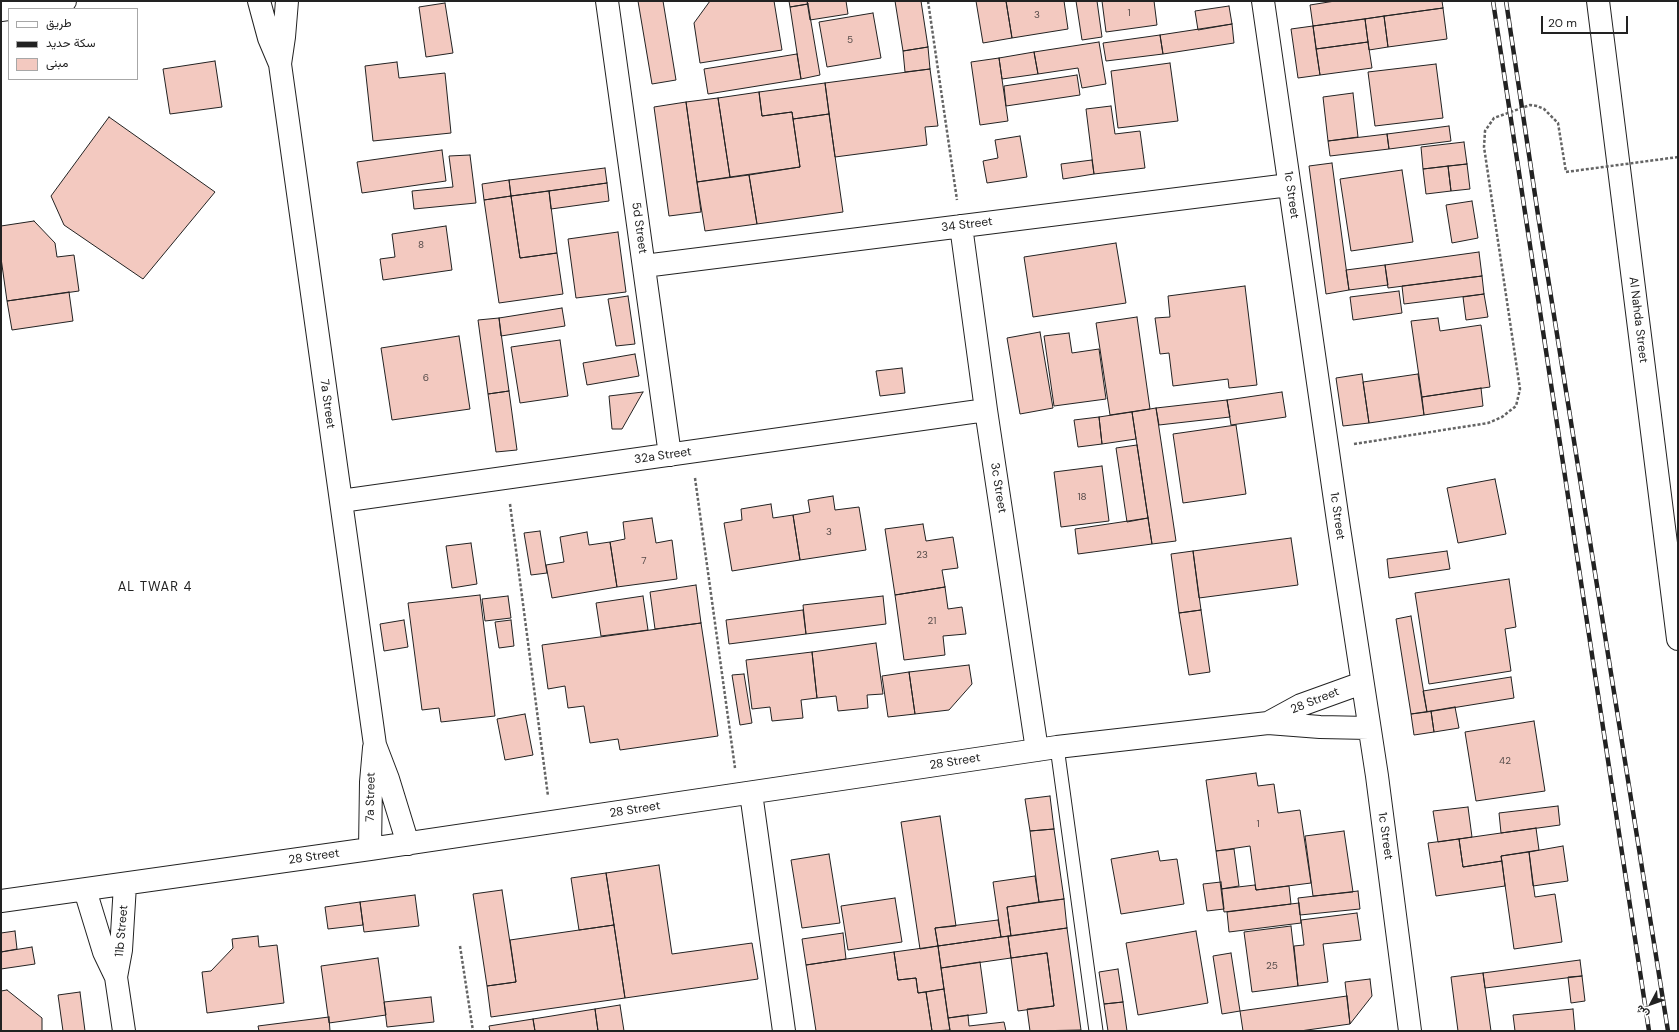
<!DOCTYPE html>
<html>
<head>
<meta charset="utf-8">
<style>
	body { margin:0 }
	#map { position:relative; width:1679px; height:1032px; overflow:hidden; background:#fff; font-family:"DM Sans",Vazirmatn,sans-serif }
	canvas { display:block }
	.frame { position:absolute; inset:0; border:2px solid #222; pointer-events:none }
	.legend { position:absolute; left:8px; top:8px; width:130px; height:72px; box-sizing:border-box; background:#fff; border:1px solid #a7a7a7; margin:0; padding:5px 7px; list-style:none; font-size:12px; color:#222 }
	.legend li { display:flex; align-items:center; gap:8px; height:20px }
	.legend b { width:20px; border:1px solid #a7a7a7 }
	.north { position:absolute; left:1631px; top:984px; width:40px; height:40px; -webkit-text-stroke:3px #fff; paint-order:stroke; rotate:229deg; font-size:11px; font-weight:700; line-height:16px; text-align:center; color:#222 }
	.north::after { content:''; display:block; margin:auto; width:14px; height:18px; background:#222; clip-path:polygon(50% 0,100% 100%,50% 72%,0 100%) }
	.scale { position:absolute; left:1541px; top:16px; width:87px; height:18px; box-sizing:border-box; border:2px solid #222; border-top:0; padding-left:5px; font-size:12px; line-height:14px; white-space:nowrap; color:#222; -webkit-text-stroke:3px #fff; paint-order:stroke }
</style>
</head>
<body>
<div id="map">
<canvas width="1679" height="1032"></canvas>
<div class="frame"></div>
<ul class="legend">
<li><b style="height:5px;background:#fff"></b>طريق</li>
<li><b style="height:5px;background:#222"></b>سكة حديد</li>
<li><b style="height:11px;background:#f3c9c0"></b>مبنى</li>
</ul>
<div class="north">ش</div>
<div class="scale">20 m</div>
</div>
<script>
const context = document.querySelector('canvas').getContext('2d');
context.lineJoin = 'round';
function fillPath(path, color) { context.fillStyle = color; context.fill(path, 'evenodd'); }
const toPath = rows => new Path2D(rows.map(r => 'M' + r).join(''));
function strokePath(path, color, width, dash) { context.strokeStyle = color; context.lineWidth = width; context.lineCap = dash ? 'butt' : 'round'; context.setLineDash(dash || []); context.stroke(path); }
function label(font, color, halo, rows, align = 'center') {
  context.font = font + ' "DM Sans",sans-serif'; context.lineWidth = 3; context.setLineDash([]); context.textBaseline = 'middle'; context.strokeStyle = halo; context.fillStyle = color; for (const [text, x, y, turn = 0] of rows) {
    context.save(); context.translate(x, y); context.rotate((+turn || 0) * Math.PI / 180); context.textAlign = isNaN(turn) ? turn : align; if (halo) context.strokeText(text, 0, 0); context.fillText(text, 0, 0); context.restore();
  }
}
const building = toPath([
	[638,1,663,1,676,80,652,84,638,1],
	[710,1,774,1,782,50,700,63,694,23,710,1],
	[789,1,807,1,808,4,790,7,789,1],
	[807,1,846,1,848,14,810,20,807,1],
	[895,1,921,1,928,47,903,51,895,1],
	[976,1,1006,1,1012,38,983,43,976,1],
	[1006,1,1064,1,1068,29,1012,38,1006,1],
	[1076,1,1097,1,1102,37,1082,40,1076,1],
	[1102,1,1154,1,1157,25,1106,32,1102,1],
	[1335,1,1442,1,1443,8,1313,26,1310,5,1335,1],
	[445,3,453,53,426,57,419,7,445,3],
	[808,4,820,75,801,79,790,7,808,4],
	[1229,6,1232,24,1198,30,1195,11,1229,6],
	[1443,8,1447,39,1388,47,1384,16,1443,8],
	[873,13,881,58,827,67,819,22,873,13],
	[1384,16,1388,47,1369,50,1365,19,1384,16],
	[1365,19,1368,42,1316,49,1313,26,1365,19],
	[1232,24,1234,43,1163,54,1160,35,1232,24],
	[1313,26,1320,75,1298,78,1291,29,1313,26],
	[1160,35,1163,54,1106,61,1103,43,1160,35],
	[1099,42,1106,84,1082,88,1078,68,1038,74,1034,52,1099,42],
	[1368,42,1372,68,1320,75,1316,49,1368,42],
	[928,47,930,69,905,72,903,51,928,47],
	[1034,52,1038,74,1002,79,999,58,1034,52],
	[797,54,801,79,708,94,704,69,797,54],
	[999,58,1008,121,980,125,971,62,999,58],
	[215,61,222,107,170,114,163,69,215,61],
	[397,62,399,78,445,73,451,133,373,141,365,66,397,62],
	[1170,63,1178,121,1118,128,1111,71,1170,63],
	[1436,64,1443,118,1375,126,1368,72,1436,64],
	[930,69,938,126,925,127,927,145,835,157,825,83,930,69],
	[1077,75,1080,95,1006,106,1004,86,1077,75],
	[825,83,829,114,793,119,792,112,762,116,759,92,825,83],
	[759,92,762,116,792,112,800,167,730,177,718,98,759,92],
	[1353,93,1358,137,1328,141,1323,97,1353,93],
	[718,98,730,177,697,182,686,102,718,98],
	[686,102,701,212,669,216,654,107,686,102],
	[1111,106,1115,134,1140,131,1145,168,1094,174,1086,109,1111,106],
	[829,114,843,212,757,224,749,175,800,167,793,119,829,114],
	[109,117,215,192,143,279,64,225,51,196,109,117],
	[1449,126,1451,141,1389,149,1387,134,1449,126],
	[1387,134,1389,149,1330,156,1328,141,1387,134],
	[1020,136,1027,177,987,183,983,161,998,158,995,140,1020,136],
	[1464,142,1467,164,1423,169,1421,147,1464,142],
	[442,150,446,181,362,193,357,162,442,150],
	[470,155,476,203,414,209,412,191,453,187,449,156,470,155],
	[1092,160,1094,174,1063,179,1061,164,1092,160],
	[1332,163,1349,290,1326,294,1309,166,1332,163],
	[1467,164,1470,189,1451,191,1448,166,1467,164],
	[1448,166,1451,191,1426,194,1423,169,1448,166],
	[605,168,607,183,511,196,509,180,605,168],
	[1402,170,1413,242,1351,251,1340,179,1402,170],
	[749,175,757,224,705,231,697,182,749,175],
	[509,180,511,196,484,200,482,184,509,180],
	[607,183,609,201,551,209,549,191,607,183],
	[549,191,557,253,520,258,511,196,549,191],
	[511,196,520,258,557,253,563,294,499,303,484,200,511,196],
	[1472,201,1478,238,1452,243,1446,205,1472,201],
	[34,221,55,243,57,257,74,255,79,291,7,301,1,258,1,226,34,221],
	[446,226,452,270,383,280,380,259,395,257,392,234,446,226],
	[618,232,626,292,576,298,568,239,618,232],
	[1116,243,1126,303,1033,317,1024,257,1116,243],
	[1479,252,1482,276,1388,288,1385,265,1479,252],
	[1385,265,1388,285,1349,290,1346,270,1385,265],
	[1482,276,1484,294,1404,304,1402,286,1482,276],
	[1245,286,1257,385,1229,388,1228,379,1173,386,1169,353,1160,354,1155,318,1170,317,1168,296,1245,286],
	[1399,291,1402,313,1353,320,1350,297,1399,291],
	[69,292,73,321,12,330,7,301,69,292],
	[1484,294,1488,317,1466,320,1463,297,1484,294],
	[628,296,635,344,616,346,608,299,628,296],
	[562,308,565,326,501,336,499,318,562,308],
	[1137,317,1150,409,1110,415,1096,323,1137,317],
	[499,318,509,391,488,394,478,320,499,318],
	[1438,318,1440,331,1481,325,1490,387,1422,397,1411,321,1438,318],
	[1040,332,1053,408,1020,414,1007,338,1040,332],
	[1069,333,1072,353,1099,349,1106,399,1054,406,1044,336,1069,333],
	[459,336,470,409,392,420,381,348,459,336],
	[560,340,568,396,520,403,511,347,560,340],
	[635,354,639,376,587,385,583,363,635,354],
	[902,368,905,393,880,396,876,371,902,368],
	[1362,374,1369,423,1343,426,1336,378,1362,374],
	[1418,374,1424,415,1369,423,1363,382,1418,374],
	[1481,388,1483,406,1424,415,1422,397,1481,388],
	[509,391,517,450,496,452,488,394,509,391],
	[643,392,622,429,612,429,609,396,643,392],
	[1282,392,1286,417,1231,425,1227,400,1282,392],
	[1227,400,1230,417,1159,425,1156,408,1227,400],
	[1156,408,1176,541,1152,544,1132,412,1156,408],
	[1132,412,1136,439,1102,444,1099,417,1132,412],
	[1099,417,1102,444,1078,447,1074,420,1099,417],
	[1236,425,1246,494,1183,503,1173,434,1236,425],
	[1137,445,1148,518,1127,522,1116,448,1137,445],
	[1102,466,1109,521,1061,527,1054,472,1102,466],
	[1495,479,1506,534,1458,543,1447,488,1495,479],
	[833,496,835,510,859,507,866,550,800,560,793,515,810,512,808,500,833,496],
	[771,504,773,518,793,515,800,560,732,571,724,523,742,520,741,509,771,504],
	[652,518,656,543,672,540,677,579,617,587,610,542,625,539,623,522,652,518],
	[1148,518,1152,544,1078,554,1075,529,1148,518],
	[923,524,926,541,953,537,958,568,942,570,945,587,895,595,885,529,923,524],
	[540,531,547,573,531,575,524,533,540,531],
	[587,532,589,545,610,542,617,587,552,598,546,565,564,562,560,537,587,532],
	[1291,538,1298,585,1199,598,1193,551,1291,538],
	[471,543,477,584,452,588,446,546,471,543],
	[1193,551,1201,610,1179,613,1171,554,1193,551],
	[1447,551,1450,569,1389,578,1387,559,1447,551],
	[1509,579,1516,627,1505,629,1511,671,1429,684,1415,593,1509,579],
	[696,585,701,623,655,629,650,592,696,585],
	[945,587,948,609,962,607,966,634,943,636,945,655,904,660,895,595,945,587],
	[480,595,495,716,441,722,439,708,422,710,408,603,480,595],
	[508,596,511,618,485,621,482,599,508,596],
	[643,596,648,630,601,636,596,603,643,596],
	[883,596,886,624,806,634,803,605,883,596],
	[803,610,806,634,729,644,726,620,803,610],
	[1201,610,1210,672,1189,675,1179,613,1201,610],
	[1411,616,1427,712,1411,714,1396,619,1411,616],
	[404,620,408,647,384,651,380,624,404,620],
	[511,620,514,646,499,648,495,622,511,620],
	[701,623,718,736,620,750,618,739,590,743,584,706,568,708,565,686,548,689,542,645,701,623],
	[876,643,883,694,867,695,868,708,838,711,836,696,817,698,812,652,876,643],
	[812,652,817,698,801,700,803,718,772,721,770,707,752,709,746,660,812,652],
	[969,665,972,684,949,710,915,714,909,672,969,665],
	[909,672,915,714,888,717,882,676,909,672],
	[744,674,752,723,740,725,732,675,744,674],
	[1511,677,1514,698,1427,712,1423,691,1511,677],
	[1455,707,1459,728,1434,732,1431,711,1455,707],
	[1431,711,1434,732,1414,735,1411,714,1431,711],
	[525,714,533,755,505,760,497,719,525,714],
	[1534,721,1545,791,1476,801,1465,732,1534,721],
	[1256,773,1258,786,1274,784,1278,813,1300,810,1311,883,1256,890,1250,846,1216,851,1206,780,1256,773],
	[1050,796,1054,829,1030,831,1025,799,1050,796],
	[1558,806,1560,825,1501,833,1499,813,1558,806],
	[1468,807,1472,837,1438,842,1433,811,1468,807],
	[940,816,956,926,935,928,938,946,920,949,901,822,940,816],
	[1536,828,1539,850,1501,856,1502,861,1463,867,1459,839,1536,828],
	[1054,829,1064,899,1039,902,1030,831,1054,829],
	[1344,831,1353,892,1313,896,1305,836,1344,831],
	[1459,839,1463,867,1502,861,1505,886,1436,896,1428,843,1459,839],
	[1563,846,1568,881,1533,886,1529,852,1563,846],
	[1234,849,1239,886,1221,889,1216,851,1234,849],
	[1158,851,1160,861,1177,859,1184,904,1121,914,1111,859,1158,851],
	[1529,852,1535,897,1555,894,1562,942,1514,949,1501,856,1529,852],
	[829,854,840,923,802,928,791,860,829,854],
	[659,865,672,954,752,943,758,979,625,998,606,873,659,865],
	[606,873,614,925,579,930,571,878,606,873],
	[1035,876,1039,902,1007,907,1011,936,1001,937,993,882,1035,876],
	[1221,882,1224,909,1207,911,1203,884,1221,882],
	[1255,885,1256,890,1289,886,1291,904,1224,912,1221,889,1255,885],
	[502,890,516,982,487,986,473,894,502,890],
	[1358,891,1360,909,1300,915,1298,898,1358,891],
	[415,895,419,926,364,932,360,902,415,895],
	[895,898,902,942,848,950,841,906,895,898],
	[1064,899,1067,928,1011,936,1007,907,1064,899],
	[360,902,363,925,328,929,325,907,360,902],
	[1299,903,1301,923,1229,932,1227,912,1299,903],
	[1357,913,1361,940,1323,944,1328,982,1298,986,1294,946,1304,945,1301,920,1357,913],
	[998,920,1001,937,938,946,935,928,998,920],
	[614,925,625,998,491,1017,487,986,516,982,510,940,614,925],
	[1291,926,1298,986,1252,992,1244,932,1291,926],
	[1067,928,1081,1030,1030,1031,1027,1009,1054,1006,1047,953,1011,958,1008,936,1067,928],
	[15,931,17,949,1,952,1,933,15,931],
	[1196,931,1208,1003,1138,1015,1126,943,1196,931],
	[843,933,846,959,806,965,802,939,843,933],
	[258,936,259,947,277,945,284,1003,207,1013,202,972,211,971,233,948,232,939,258,936],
	[1008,936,1011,958,941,968,938,946,1008,936],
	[938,946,944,989,918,993,916,978,898,980,894,952,938,946],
	[32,947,35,964,1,969,1,952,32,947],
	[894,952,898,980,916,978,918,993,926,992,932,1031,816,1031,806,965,894,952],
	[1047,953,1054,1006,1018,1011,1011,958,1047,953],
	[1231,953,1240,1011,1222,1014,1213,956,1231,953],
	[378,958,386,1015,329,1023,321,966,378,958],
	[1580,960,1582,976,1485,988,1483,973,1580,960],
	[980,962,987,1013,948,1018,941,968,980,962],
	[1118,969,1123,1002,1104,1004,1099,972,1118,969],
	[1483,973,1491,1031,1458,1031,1451,977,1483,973],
	[1582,976,1585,1001,1571,1003,1568,977,1582,976],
	[1370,979,1372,996,1350,1024,1345,982,1370,979],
	[944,989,950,1030,932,1031,926,992,944,989],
	[7,990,42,1018,42,1031,1,1031,1,991,7,990],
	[80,992,85,1031,63,1031,58,995,80,992],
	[1347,996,1350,1024,1300,1031,1243,1031,1240,1011,1347,996],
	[431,997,434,1022,387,1027,384,1002,431,997],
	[1123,1002,1127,1031,1108,1031,1104,1004,1123,1002],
	[620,1005,624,1031,598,1031,595,1009,620,1005],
	[595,1009,598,1031,535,1031,533,1019,595,1009],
	[1573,1009,1575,1031,1515,1031,1513,1015,1573,1009],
	[968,1015,969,1026,1004,1022,1006,1031,950,1031,948,1018,968,1015],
	[329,1017,330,1031,259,1031,258,1026,329,1017],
	[533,1019,535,1031,490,1031,489,1026,533,1019]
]);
fillPath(building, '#f3c9c0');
strokePath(building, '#222', 1);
const lane = toPath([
	[1057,747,1096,1031]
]);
const street = toPath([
	[259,1,269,38,280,64],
	[287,1,284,37,280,64,375,745,388,779,408,844],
	[607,1,670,455],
	[1263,1,1339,528,1377,776,1410,1031],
	[1,10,65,1],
	[961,226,986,410,1037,750],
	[644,266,1289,185],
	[341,501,986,410],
	[1268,723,1301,705,1362,683],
	[751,793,784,1031],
	[370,849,371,782,374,748],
	[85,890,104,952,116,977],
	[1,901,370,849,1057,747,1268,723,1320,727,1369,728],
	[124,1031,116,977,121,950,125,885]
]);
const primary = toPath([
	[1598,1,1678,639]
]);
strokePath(lane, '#222', 15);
strokePath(street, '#222', 24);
strokePath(primary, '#222', 24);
strokePath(toPath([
	[928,1,957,200],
	[1354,444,1488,423,1502,417,1516,406,1520,389,1484,147,1485,131,1494,118,1530,105,1537,106,1544,109,1558,123,1566,172],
	[695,478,735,768],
	[510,504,548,796],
	[460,946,473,1031]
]), '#646464', 2.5, [3, 2]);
strokePath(lane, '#fff', 13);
strokePath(street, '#fff', 22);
strokePath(primary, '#fff', 22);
const rail = toPath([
	[1493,1,1649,1031],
	[1506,1,1538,215,1668,1031]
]);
strokePath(rail, '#222', 4.5);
strokePath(rail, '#fff', 3, [9]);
strokePath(toPath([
	[1566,172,1678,157]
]), '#646464', 2.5, [3, 2]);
label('10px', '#564c4a', null, [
	["1",1129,13],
	["3",1037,15],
	["5",850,40],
	["8",421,245],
	["6",426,378],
	["18",1082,497],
	["3",829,532],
	["23",922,555],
	["7",644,561],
	["21",932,621],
	["42",1505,761],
	["1",1258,824],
	["25",1272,966]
]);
label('12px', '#222', '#fff', [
	["1c Street",1291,195,82],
	["34 Street",967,225,-7],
	["5d Street",639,228,82],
	["Al Nahda Street",1638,320,83],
	["7a Street",327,404,82],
	["32a Street",663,456,-8],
	["3c Street",998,488,81],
	["1c Street",1337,516,82],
	["28 Street",1315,701,-22],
	["28 Street",955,762,-9],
	["7a Street",371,797,-89],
	["28 Street",635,810,-9],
	["1c Street",1385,836,82],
	["28 Street",314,857,-8],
	["11b Street",122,931,-85]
]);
context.letterSpacing = '1px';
label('13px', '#222', '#fff', [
	["AL TWAR 4",155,588]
]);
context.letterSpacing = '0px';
</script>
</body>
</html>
